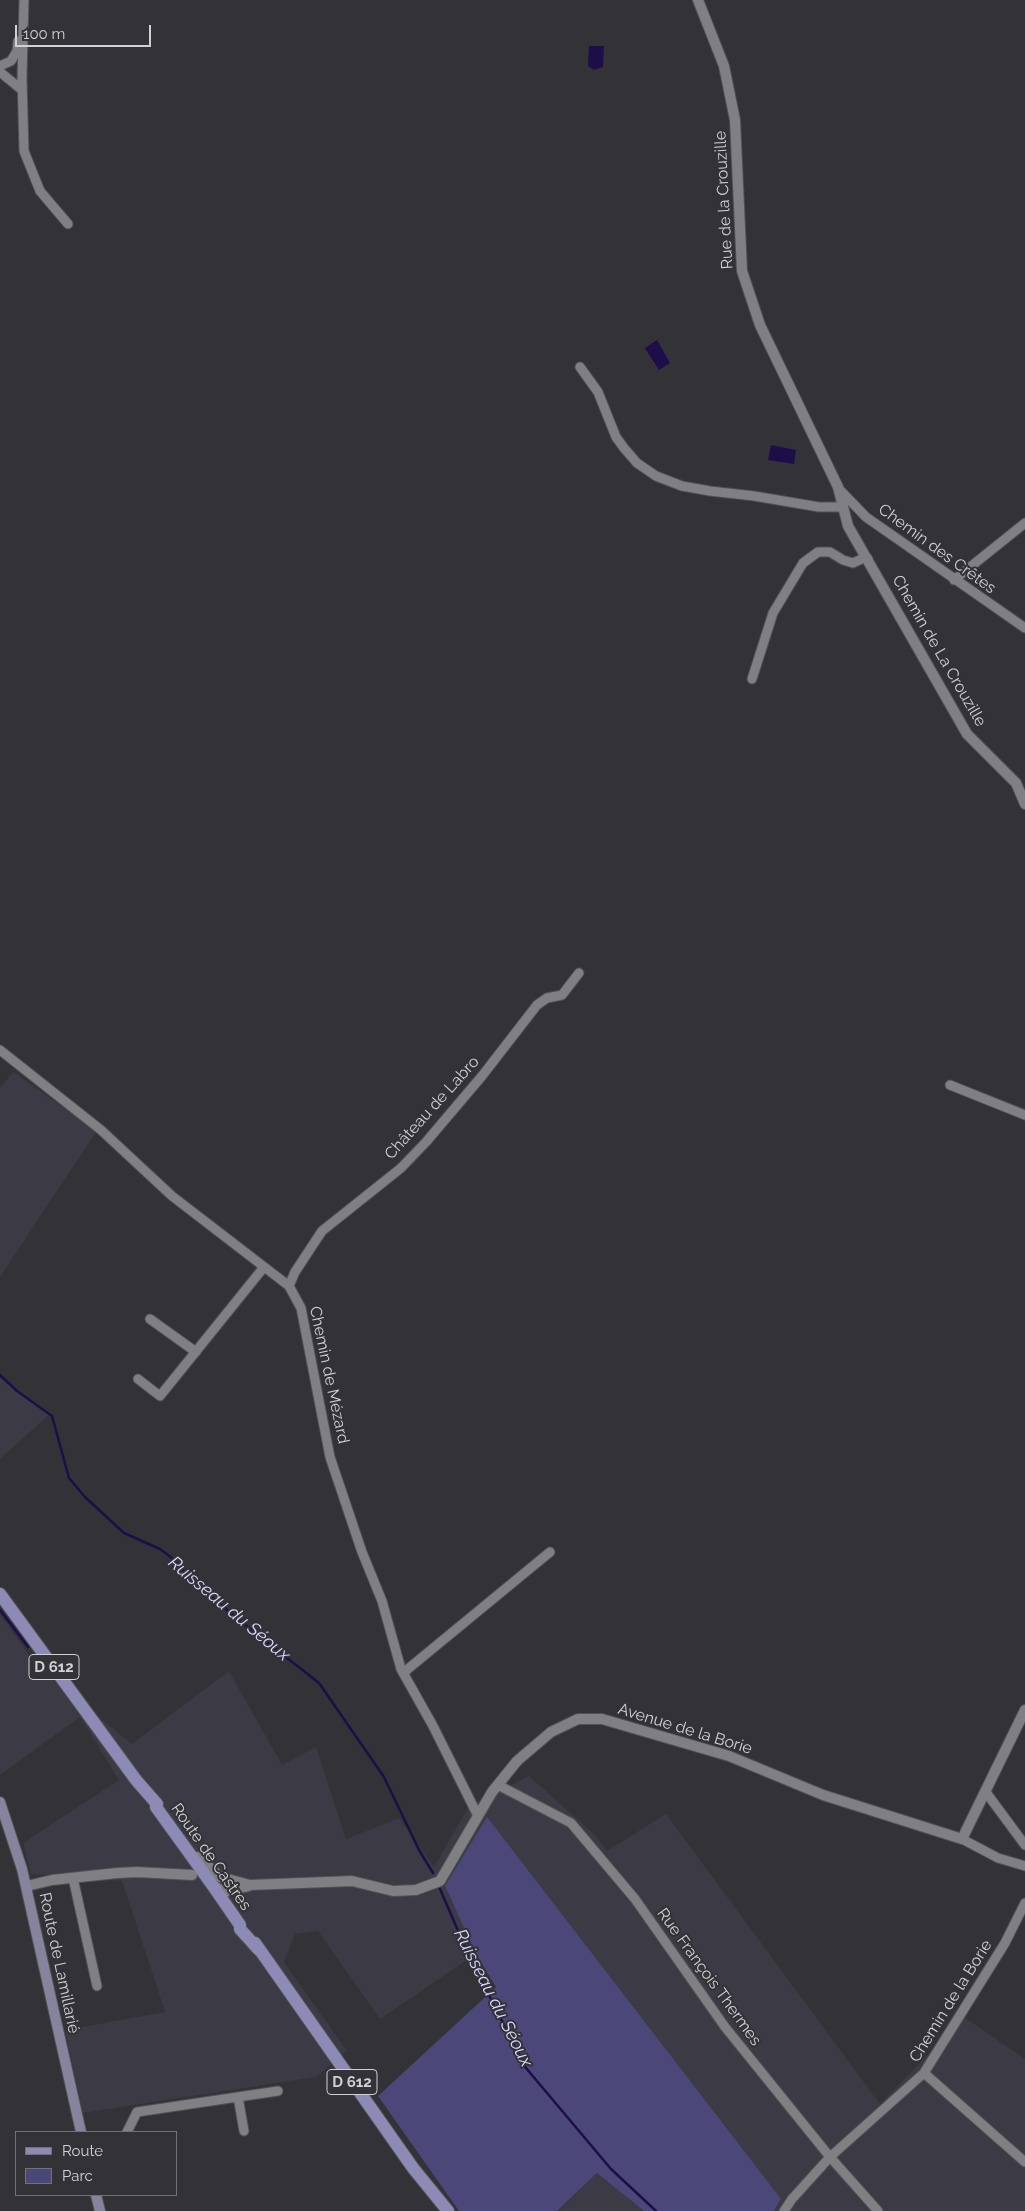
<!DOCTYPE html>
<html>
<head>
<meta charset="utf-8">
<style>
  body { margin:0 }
  #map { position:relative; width:1025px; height:2211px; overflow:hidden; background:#323237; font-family:Raleway,sans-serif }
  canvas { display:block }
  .legend { position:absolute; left:15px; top:2131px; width:162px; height:65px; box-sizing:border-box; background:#323237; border:1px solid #727276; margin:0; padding:6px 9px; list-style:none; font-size:15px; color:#d1d1d4 }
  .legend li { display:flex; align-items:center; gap:10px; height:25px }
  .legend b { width:25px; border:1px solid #727276 }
  .scale { position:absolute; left:15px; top:25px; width:136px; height:22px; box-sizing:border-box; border:2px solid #d1d1d4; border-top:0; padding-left:6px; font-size:15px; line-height:18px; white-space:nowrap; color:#d1d1d4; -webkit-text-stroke:4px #323237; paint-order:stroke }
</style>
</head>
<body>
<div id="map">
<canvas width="1025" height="2211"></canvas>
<ul class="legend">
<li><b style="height:6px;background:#8d8ab6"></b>Route</li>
<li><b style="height:14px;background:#4c4779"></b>Parc</li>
</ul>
<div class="scale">100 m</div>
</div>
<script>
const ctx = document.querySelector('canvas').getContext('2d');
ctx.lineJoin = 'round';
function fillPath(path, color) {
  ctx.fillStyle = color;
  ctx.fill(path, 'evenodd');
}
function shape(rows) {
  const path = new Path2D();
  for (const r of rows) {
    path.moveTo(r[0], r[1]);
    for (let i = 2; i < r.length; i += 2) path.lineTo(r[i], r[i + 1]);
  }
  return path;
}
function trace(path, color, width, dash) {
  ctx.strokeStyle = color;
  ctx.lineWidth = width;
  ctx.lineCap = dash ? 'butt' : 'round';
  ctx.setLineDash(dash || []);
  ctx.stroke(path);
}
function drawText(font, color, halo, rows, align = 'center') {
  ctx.font = font + ' Raleway,sans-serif';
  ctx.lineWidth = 4;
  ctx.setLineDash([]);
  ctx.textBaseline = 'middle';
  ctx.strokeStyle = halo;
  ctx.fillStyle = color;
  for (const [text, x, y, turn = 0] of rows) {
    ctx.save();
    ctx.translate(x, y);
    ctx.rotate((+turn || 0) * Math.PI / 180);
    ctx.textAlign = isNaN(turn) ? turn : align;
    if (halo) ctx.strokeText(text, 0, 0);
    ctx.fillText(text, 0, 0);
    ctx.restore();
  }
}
fillPath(shape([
  [13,1072,97,1131,0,1277,0,1088],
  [0,1378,51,1413,0,1459],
  [0,1614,39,1669,132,1744,229,1671,282,1765,316,1747,346,1839,399,1818,434,1867,469,1806,529,1776,595,1835,607,1851,666,1814,880,2104,964,2017,1025,2059,1025,2211,774,2211,781,2199,445,1886,476,1954,380,2019,318,1931,295,1934,284,1962,347,2051,316,2077,83,2113,65,2030,165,2012,122,1881,31,1874,23,1843,119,1780,80,1717,0,1775],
  [597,2173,644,2211,558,2211]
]), '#3b3a45');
fillPath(shape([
  [487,1817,781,2199,774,2211,644,2211,597,2173,557,2211,459,2211,378,2096,496,1987,476,1954,445,1886]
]), '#4c4779');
fillPath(shape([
  [589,46,604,46,603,67,594,70,588,66],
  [657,340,670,363,659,370,645,348],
  [771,445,796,450,794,464,768,460]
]), '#1d0e49');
trace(shape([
  [0,1375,17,1391,52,1416,69,1478,85,1497,124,1533,160,1549,172,1558,190,1578,235,1617,319,1683,384,1777,419,1850,433,1873],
  [0,1610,28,1647],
  [440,1889,469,1956,526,2068,611,2169,656,2211]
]), '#1d0e49', 2.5);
const minor = shape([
  [24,0,22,78,24,151,40,191,68,224],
  [0,66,11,61,17,51,18,41],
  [0,72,22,90],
  [580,367,598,392,616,437,624,448,637,463,656,476,682,486,710,491,754,496,819,507,843,507],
  [838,488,866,517,1025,628],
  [954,580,1025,523],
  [752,679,773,613,803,563,818,552,830,552,843,560,853,563,866,557,868,559],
  [0,1050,101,1130,172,1196,289,1286,301,1308,330,1457,362,1552,382,1601,401,1669,433,1726,478,1816],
  [950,1085,1025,1115],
  [289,1286,295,1272,322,1231,401,1168,426,1142,482,1076,537,1005,547,998,562,995,579,973],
  [150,1319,196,1352],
  [138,1379,160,1396,264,1267],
  [403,1673,550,1552],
  [498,1785,571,1823,635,1899,725,2027,830,2157,878,2211],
  [985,1791,1025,1845],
  [962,1839,998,1858,1025,1866],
  [73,1878,97,1986],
  [924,2073,1025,2162],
  [238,2097,244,2131],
  [127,2132,137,2112,278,2091],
  [784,2211,792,2199,830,2157,924,2073,1005,1943,1025,1903]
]);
const tertiary = shape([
  [698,0,724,66,735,120,742,271,760,325,838,487,848,526,967,734,1016,783,1025,804],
  [198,1857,220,1877,250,1885,352,1881,393,1891,416,1890,440,1881,492,1792,517,1761,551,1732,578,1719,602,1719,729,1756,823,1795,962,1839,1025,1710],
  [27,1886,52,1880,117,1873,137,1872,192,1875],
  [214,1886,224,1892,249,1886]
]);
const secondary = shape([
  [0,1802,22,1869,81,2132],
  [96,2195,100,2211]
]);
const primary = shape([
  [0,1594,136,1780,157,1804,156,1807,213,1886,240,1925,240,1929,259,1950],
  [255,1943,413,2168,448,2211]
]);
trace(minor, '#515155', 11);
trace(tertiary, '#515155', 12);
trace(secondary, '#515155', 12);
trace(primary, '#515155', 14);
trace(minor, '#7f7f84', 9);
trace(tertiary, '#7f7f84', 10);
trace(secondary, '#86849d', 10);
trace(primary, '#8d8ab6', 12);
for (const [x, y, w] of [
  [54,1667,50],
  [352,2082,50]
]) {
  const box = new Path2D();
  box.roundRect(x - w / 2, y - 12.5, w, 25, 4);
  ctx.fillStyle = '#323237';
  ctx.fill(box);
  trace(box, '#d1d1d4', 1);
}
drawText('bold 15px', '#d1d1d4', null, [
  ["D 612",54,1667],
  ["D 612",352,2082]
]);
drawText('16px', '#d1d1d4', '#323237', [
  ["Rue de la Crouzille",724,200,-93],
  ["Chemin des Crêtes",937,549,36],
  ["Chemin de La Crouzille",939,651,60],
  ["Château de Labro",432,1108,-48],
  ["Chemin de Mézard",329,1375,78],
  ["Avenue de la Borie",685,1729,17],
  ["Route de Castres",211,1857,55],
  ["Route de Lamillarié",59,1963,78],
  ["Rue François Thermes",709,1977,54],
  ["Chemin de la Borie",951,2001,-58]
]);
drawText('italic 18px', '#dad8ff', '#323237', [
  ["Ruisseau du Séoux",229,1609,40],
  ["Ruisseau du Séoux",493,1998,63]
]);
</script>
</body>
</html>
